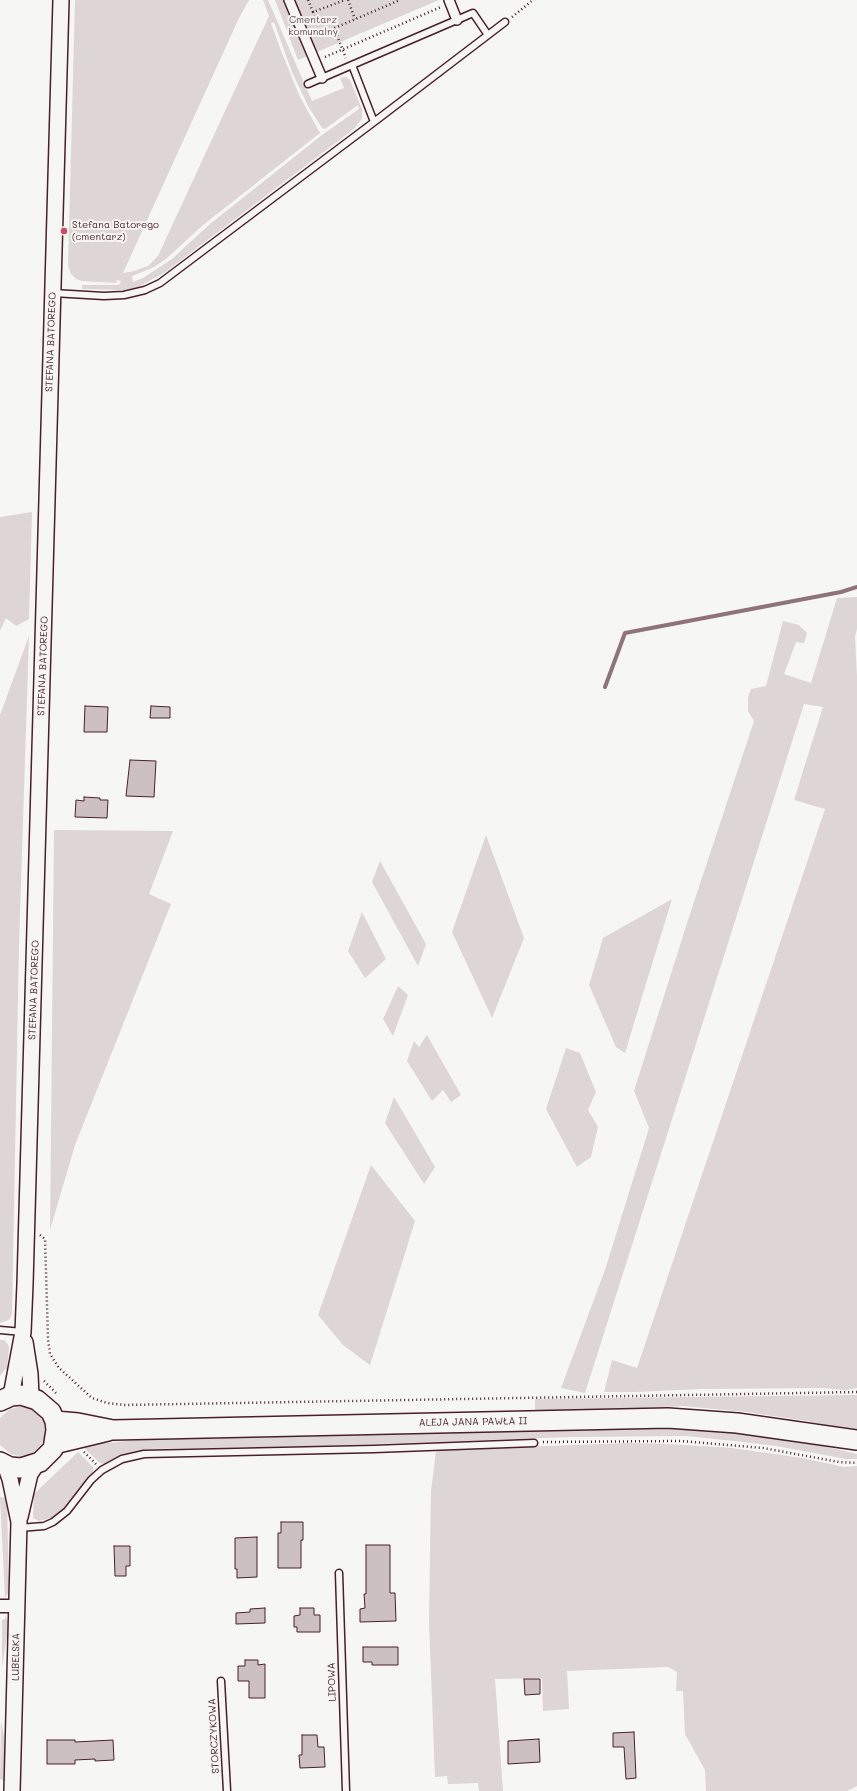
<!DOCTYPE html>
<html>
<head>
<meta charset="utf-8">
<style>
  body { margin:0 }
  canvas { display:block; background:#f6f6f2 }
</style>
</head>
<body>
<canvas width="857" height="1791"></canvas>
<script>
const ctx = document.querySelector('canvas').getContext('2d');
ctx.lineJoin = 'round';
function fillPath(path, color) {
  ctx.fillStyle = color;
  ctx.fill(path, 'evenodd');
}
function shape(rows) {
  const path = new Path2D();
  for (const r of rows) {
    path.moveTo(r[0], r[1]);
    for (let i = 2; i < r.length; i += 2) path.lineTo(r[i], r[i + 1]);
  }
  return path;
}
function trace(path, color, width, dash) {
  ctx.strokeStyle = color;
  ctx.lineWidth = width;
  ctx.lineCap = dash ? 'butt' : 'round';
  ctx.setLineDash(dash || []);
  ctx.stroke(path);
}
function drawText(font, color, halo, rows, align = 'center') {
  ctx.font = font + ' Mali,sans-serif';
  ctx.lineWidth = 4;
  ctx.setLineDash([]);
  ctx.textBaseline = 'middle';
  ctx.strokeStyle = halo;
  ctx.fillStyle = color;
  for (const [text, x, y, turn = 0] of rows) {
    ctx.save();
    ctx.translate(x, y);
    ctx.rotate((+turn || 0) * Math.PI / 180);
    ctx.textAlign = isNaN(turn) ? turn : align;
    if (halo) ctx.strokeText(text, 0, 0);
    ctx.fillText(text, 0, 0);
    ctx.restore();
  }
}
fillPath(shape([
  [75,0,249,0,239,18,123,273,134,271,148,266,158,256,269,16,263,0,268,0,312,101,344,88,340,78,346,77,350,80,362,109,362,119,354,129,164,273,138,287,124,290,82,289,82,285,119,285,121,281,117,280,116,283,82,281,76,279,71,274,68,266],
  [274,22,292,72,308,106,322,128,325,129,358,105,359,109,322,135,210,224,172,259,143,278,133,282,132,276,152,268,166,259,203,225,320,133,300,97,281,51,271,23],
  [275,0,439,0,298,60],
  [32,512,29,619,16,626,6,618,0,631,0,517],
  [857,597,857,629,855,636,857,677,857,1388,846,1390,821,1388,701,1389,636,1392,604,1392,612,1360,637,1368,825,809,794,800,823,707,804,704,585,1393,561,1388,605,1270,649,1128,634,1091,688,920,754,721,748,711,748,698,751,689,766,686,783,621,799,625,807,633,804,643,796,642,784,674,811,683,837,598],
  [29,636,19,945,12,1314,9,1320,0,1323,0,715],
  [54,830,173,831,149,894,171,904,75,1145,50,1230],
  [486,835,524,938,492,1018,452,932],
  [380,861,426,944,418,966,372,882],
  [672,899,645,987,625,1053,616,1047,589,985,603,938],
  [362,912,386,959,365,978,348,951],
  [398,986,408,995,393,1036,383,1019],
  [427,1035,461,1095,451,1102,443,1090,432,1101,407,1061,414,1041,419,1047],
  [566,1048,580,1053,596,1092,588,1110,598,1127,591,1157,577,1167,546,1109],
  [394,1097,435,1167,424,1184,385,1123],
  [371,1165,415,1221,370,1365,343,1345,318,1315],
  [0,1340,4,1340,7,1343,9,1347,7,1370,5,1369,0,1376],
  [857,1395,857,1431,807,1421,746,1412,683,1406,535,1413,535,1399],
  [18,1407,26,1407,34,1410,40,1416,44,1423,45,1431,44,1439,40,1446,34,1452,27,1455,19,1456,11,1454,0,1445,0,1418,10,1409],
  [679,1427,727,1430,806,1442,857,1454,857,1459,846,1459,776,1446,734,1441,686,1436,572,1437,321,1446,149,1449,122,1454,104,1464,100,1463,85,1449,86,1445,148,1439],
  [629,1443,669,1444,732,1448,802,1458,844,1467,857,1466,857,1786,847,1791,706,1791,705,1770,685,1734,683,1691,676,1691,677,1672,668,1667,567,1671,569,1709,543,1711,542,1678,495,1679,503,1791,479,1791,478,1783,448,1784,447,1776,435,1777,429,1621,431,1492,436,1450],
  [78,1452,93,1467,93,1473,62,1511,55,1517,39,1521,33,1518,34,1494],
  [0,1497,7,1498,9,1591,5,1598],
  [5,1615,9,1623,2,1668,2,1620,5,1619],
  [1,1721,6,1747,5,1781,0,1779]
]), '#ddd6d5');
trace(shape([
  [605,687,625,633,841,592,857,587]
]), '#8e747a', 4);
const building = shape([
  [85,706,108,707,107,732,84,732,85,706],
  [151,706,170,707,170,718,150,718,151,706],
  [130,760,156,761,154,797,126,796,130,760],
  [84,797,100,798,100,800,108,800,107,818,75,817,76,800,84,801,84,797],
  [281,1522,303,1522,303,1540,301,1540,301,1568,278,1568,278,1533,281,1533,281,1522],
  [257,1537,257,1577,237,1578,237,1569,235,1569,235,1538,257,1537],
  [366,1545,390,1545,390,1593,395,1593,396,1621,360,1622,360,1609,365,1608,364,1594,366,1594,366,1545],
  [114,1546,130,1546,130,1566,126,1566,126,1576,115,1576,114,1546],
  [265,1608,265,1623,236,1624,236,1613,250,1612,250,1609,265,1608],
  [300,1608,314,1608,314,1615,320,1615,320,1632,297,1632,297,1627,294,1627,294,1616,300,1615,300,1608],
  [363,1647,398,1647,398,1665,372,1665,372,1662,363,1662,363,1647],
  [245,1660,258,1660,258,1665,265,1664,265,1698,249,1698,249,1681,238,1681,238,1666,245,1666,245,1660],
  [524,1679,540,1679,540,1694,525,1695,524,1679],
  [634,1732,636,1778,626,1779,624,1747,613,1747,613,1733,634,1732],
  [302,1735,317,1735,318,1747,324,1747,325,1767,300,1768,299,1755,302,1755,302,1735],
  [539,1739,540,1762,508,1764,508,1741,539,1739],
  [47,1740,75,1740,75,1742,113,1740,114,1760,95,1761,95,1759,75,1760,75,1764,47,1764,47,1740]
]);
fillPath(building, '#ccc1c0');
trace(building, '#4a1f2b', 1);
const service = shape([
  [352,65,473,13,488,35],
  [374,122,505,22],
  [53,293,104,296,124,295,145,290,160,283,374,122,352,65,308,84],
  [0,1330,23,1332],
  [19,1528,44,1526,53,1522,67,1511,91,1480,102,1470,122,1459,144,1454,374,1449,534,1443],
  [339,1573,346,1791],
  [221,1681,227,1791]
]);
const pedestrian = shape([
  [289,0,322,78],
  [449,0,457,20]
]);
const minor = shape([
  [0,1606,17,1606]
]);
const tertiary = shape([
  [25,1342,30,1374,31,1397],
  [11,1396,23,1332,25,1284,61,0],
  [5,1465,10,1479,19,1522,12,1791],
  [20,1517,30,1474,36,1465]
]);
const primary = shape([
  [0,1401,11,1396,21,1395,37,1400,51,1412,55,1421,56,1430,53,1449,40,1462,21,1468,10,1467,0,1462],
  [55,1421,78,1423,113,1430,668,1418,737,1423,857,1440],
  [54,1444,108,1431]
]);
trace(service, '#4a1f2b', 9);
trace(pedestrian, '#4a1f2b', 12);
trace(minor, '#4a1f2b', 15);
trace(tertiary, '#4a1f2b', 18);
trace(primary, '#4a1f2b', 22);
trace(shape([
  [308,0,313,12,345,0],
  [348,0,355,19],
  [313,12,315,19],
  [512,17,533,0],
  [334,28,346,58],
  [316,36,400,0],
  [325,57,441,7],
  [40,1235,45,1239,48,1339,50,1354,59,1368,92,1398,107,1403,125,1405,857,1392],
  [44,1381,56,1393],
  [543,1442,681,1441,763,1448,839,1462,857,1463],
  [84,1452,96,1464]
]), '#4a1f2b', 2.5, [1, 3]);
trace(service, '#f6f6f2', 6);
trace(pedestrian, '#f6f6f2', 9);
trace(minor, '#f6f6f2', 12);
trace(tertiary, '#f6f6f2', 15);
trace(primary, '#f6f6f2', 19);
for (const [x, y, r, color] of [
  [64,231,4,"#d1495b"]
]) {
  const dot = new Path2D();
  dot.arc(x, y, r, 0, 2 * Math.PI);
  ctx.fillStyle = color;
  ctx.fill(dot);
  trace(dot, '#f6f6f2', 1.5);
}
drawText('10px', '#6f4d56', '#f6f6f2', [
  ["Cmentarz",313,20],
  ["komunalny",313,32]
]);
drawText('10px', '#4a1f2b', '#f6f6f2', [
  ["Stefana Batorego",72,225],
  ["(cmentarz)",72,237]
], 'left');
drawText('10px', '#4a1f2b', '#f6f6f2', [
  ["STEFANA BATOREGO",51,342,-88],
  ["STEFANA BATOREGO",43,666,-88],
  ["STEFANA BATOREGO",34,990,-88],
  ["ALEJA JANA PAWŁA II",473,1422,-1],
  ["LUBELSKA",16,1657,-89],
  ["LIPOWA",332,1682,-92],
  ["STORCZYKOWA",214,1736,-93]
]);
</script>
</body>
</html>
